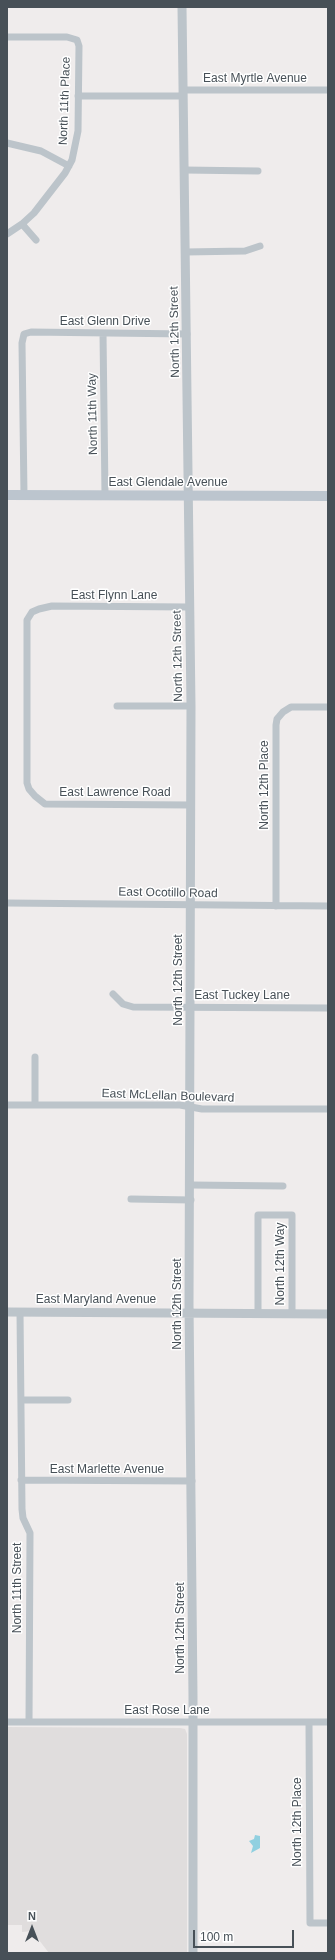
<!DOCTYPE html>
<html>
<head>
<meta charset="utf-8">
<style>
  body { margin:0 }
  #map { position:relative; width:335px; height:1960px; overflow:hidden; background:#efecec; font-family:Helvetica,sans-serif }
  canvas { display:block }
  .frame { position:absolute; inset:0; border:8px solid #475057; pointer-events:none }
  .north { position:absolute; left:12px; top:1908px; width:40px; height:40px; -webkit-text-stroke:3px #fff; paint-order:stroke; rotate:0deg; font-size:11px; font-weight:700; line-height:16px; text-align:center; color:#475057 }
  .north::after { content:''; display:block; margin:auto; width:14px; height:18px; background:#475057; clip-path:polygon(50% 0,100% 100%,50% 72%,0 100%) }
  .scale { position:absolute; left:193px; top:1930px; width:101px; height:18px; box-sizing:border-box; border:2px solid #475057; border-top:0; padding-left:5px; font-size:12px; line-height:14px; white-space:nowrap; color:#475057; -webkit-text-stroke:3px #fff; paint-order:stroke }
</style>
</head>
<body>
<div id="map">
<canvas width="335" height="1960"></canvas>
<div class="frame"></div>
<div class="north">N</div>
<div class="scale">100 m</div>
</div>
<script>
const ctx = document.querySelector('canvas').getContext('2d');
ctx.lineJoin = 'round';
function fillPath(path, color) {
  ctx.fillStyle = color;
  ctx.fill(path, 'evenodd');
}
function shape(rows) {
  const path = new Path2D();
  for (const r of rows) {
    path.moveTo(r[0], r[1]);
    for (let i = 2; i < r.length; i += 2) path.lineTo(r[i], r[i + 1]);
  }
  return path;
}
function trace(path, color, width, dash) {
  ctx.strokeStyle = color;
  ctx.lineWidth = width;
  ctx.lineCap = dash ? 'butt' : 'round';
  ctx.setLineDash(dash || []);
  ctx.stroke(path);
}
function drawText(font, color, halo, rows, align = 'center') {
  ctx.font = font + ' Helvetica,sans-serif';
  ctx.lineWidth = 3;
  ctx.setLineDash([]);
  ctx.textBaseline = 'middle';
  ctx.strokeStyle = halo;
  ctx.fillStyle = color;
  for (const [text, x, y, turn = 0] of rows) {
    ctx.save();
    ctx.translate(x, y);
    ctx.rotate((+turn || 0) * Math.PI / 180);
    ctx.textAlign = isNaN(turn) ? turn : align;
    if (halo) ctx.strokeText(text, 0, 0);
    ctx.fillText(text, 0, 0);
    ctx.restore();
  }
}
fillPath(shape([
  [7,1727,180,1728,185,1729,187,1734,187,1953,49,1953,32,1931,22,1932,22,1925,7,1925]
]), '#e0dddd');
fillPath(shape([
  [255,1835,260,1836,260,1848,251,1853,253,1846,249,1841,254,1839]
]), '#91d0e0');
trace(shape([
  [7,37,67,37,77,40,79,46,78,131,72,160,65,173,34,213,22,224,7,234],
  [183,90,328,90],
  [78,96,183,96],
  [7,143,41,151,69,166],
  [184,170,258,171],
  [22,224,36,240],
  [186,252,245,251,260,246],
  [103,333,105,495],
  [24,495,22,343,24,334,31,332,187,334],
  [189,607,52,606,39,609,32,612,27,620,27,783,29,789,35,796,45,804,191,805],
  [117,706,191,706],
  [7,903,328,906],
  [276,906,276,725,277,719,283,712,291,707,328,707],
  [113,994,123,1004,133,1007,328,1008],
  [35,1057,35,1105],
  [7,1105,180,1105,202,1109,328,1109],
  [191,1185,283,1186],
  [131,1199,191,1200],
  [20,1312,22,1509,23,1518,30,1533,29,1722],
  [258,1314,258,1215,292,1215,292,1314],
  [22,1400,68,1400],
  [21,1480,192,1481],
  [7,1722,328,1722],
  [309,1722,310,1923,328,1923]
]), '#bcc4ca', 7);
trace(shape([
  [182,7,191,706,189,1304,193,1697,193,1953],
  [7,1312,328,1314]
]), '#bcc4ca', 9);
trace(shape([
  [7,495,328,496]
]), '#bcc5ce', 10);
drawText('12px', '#475057', '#fff', [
  ["East Myrtle Avenue",255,79],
  ["North 11th Place",65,101,-88],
  ["East Glenn Drive",105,322],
  ["North 12th Street",175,332,-91],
  ["North 11th Way",93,414,-91],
  ["East Glendale Avenue",168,483],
  ["East Flynn Lane",114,596],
  ["North 12th Street",178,656,-91],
  ["North 12th Place",265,785,-90],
  ["East Lawrence Road",115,793],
  ["East Ocotillo Road",168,893,1],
  ["North 12th Street",179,980,-90],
  ["East Tuckey Lane",242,996],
  ["East McLellan Boulevard",168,1096,2],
  ["North 12th Way",281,1264,-90],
  ["East Maryland Avenue",96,1300],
  ["North 12th Street",178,1304,-90],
  ["East Marlette Avenue",107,1470],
  ["North 11th Street",18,1588,-90],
  ["North 12th Street",181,1628,-90],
  ["East Rose Lane",167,1711],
  ["North 12th Place",298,1822,-90]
]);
</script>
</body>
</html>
